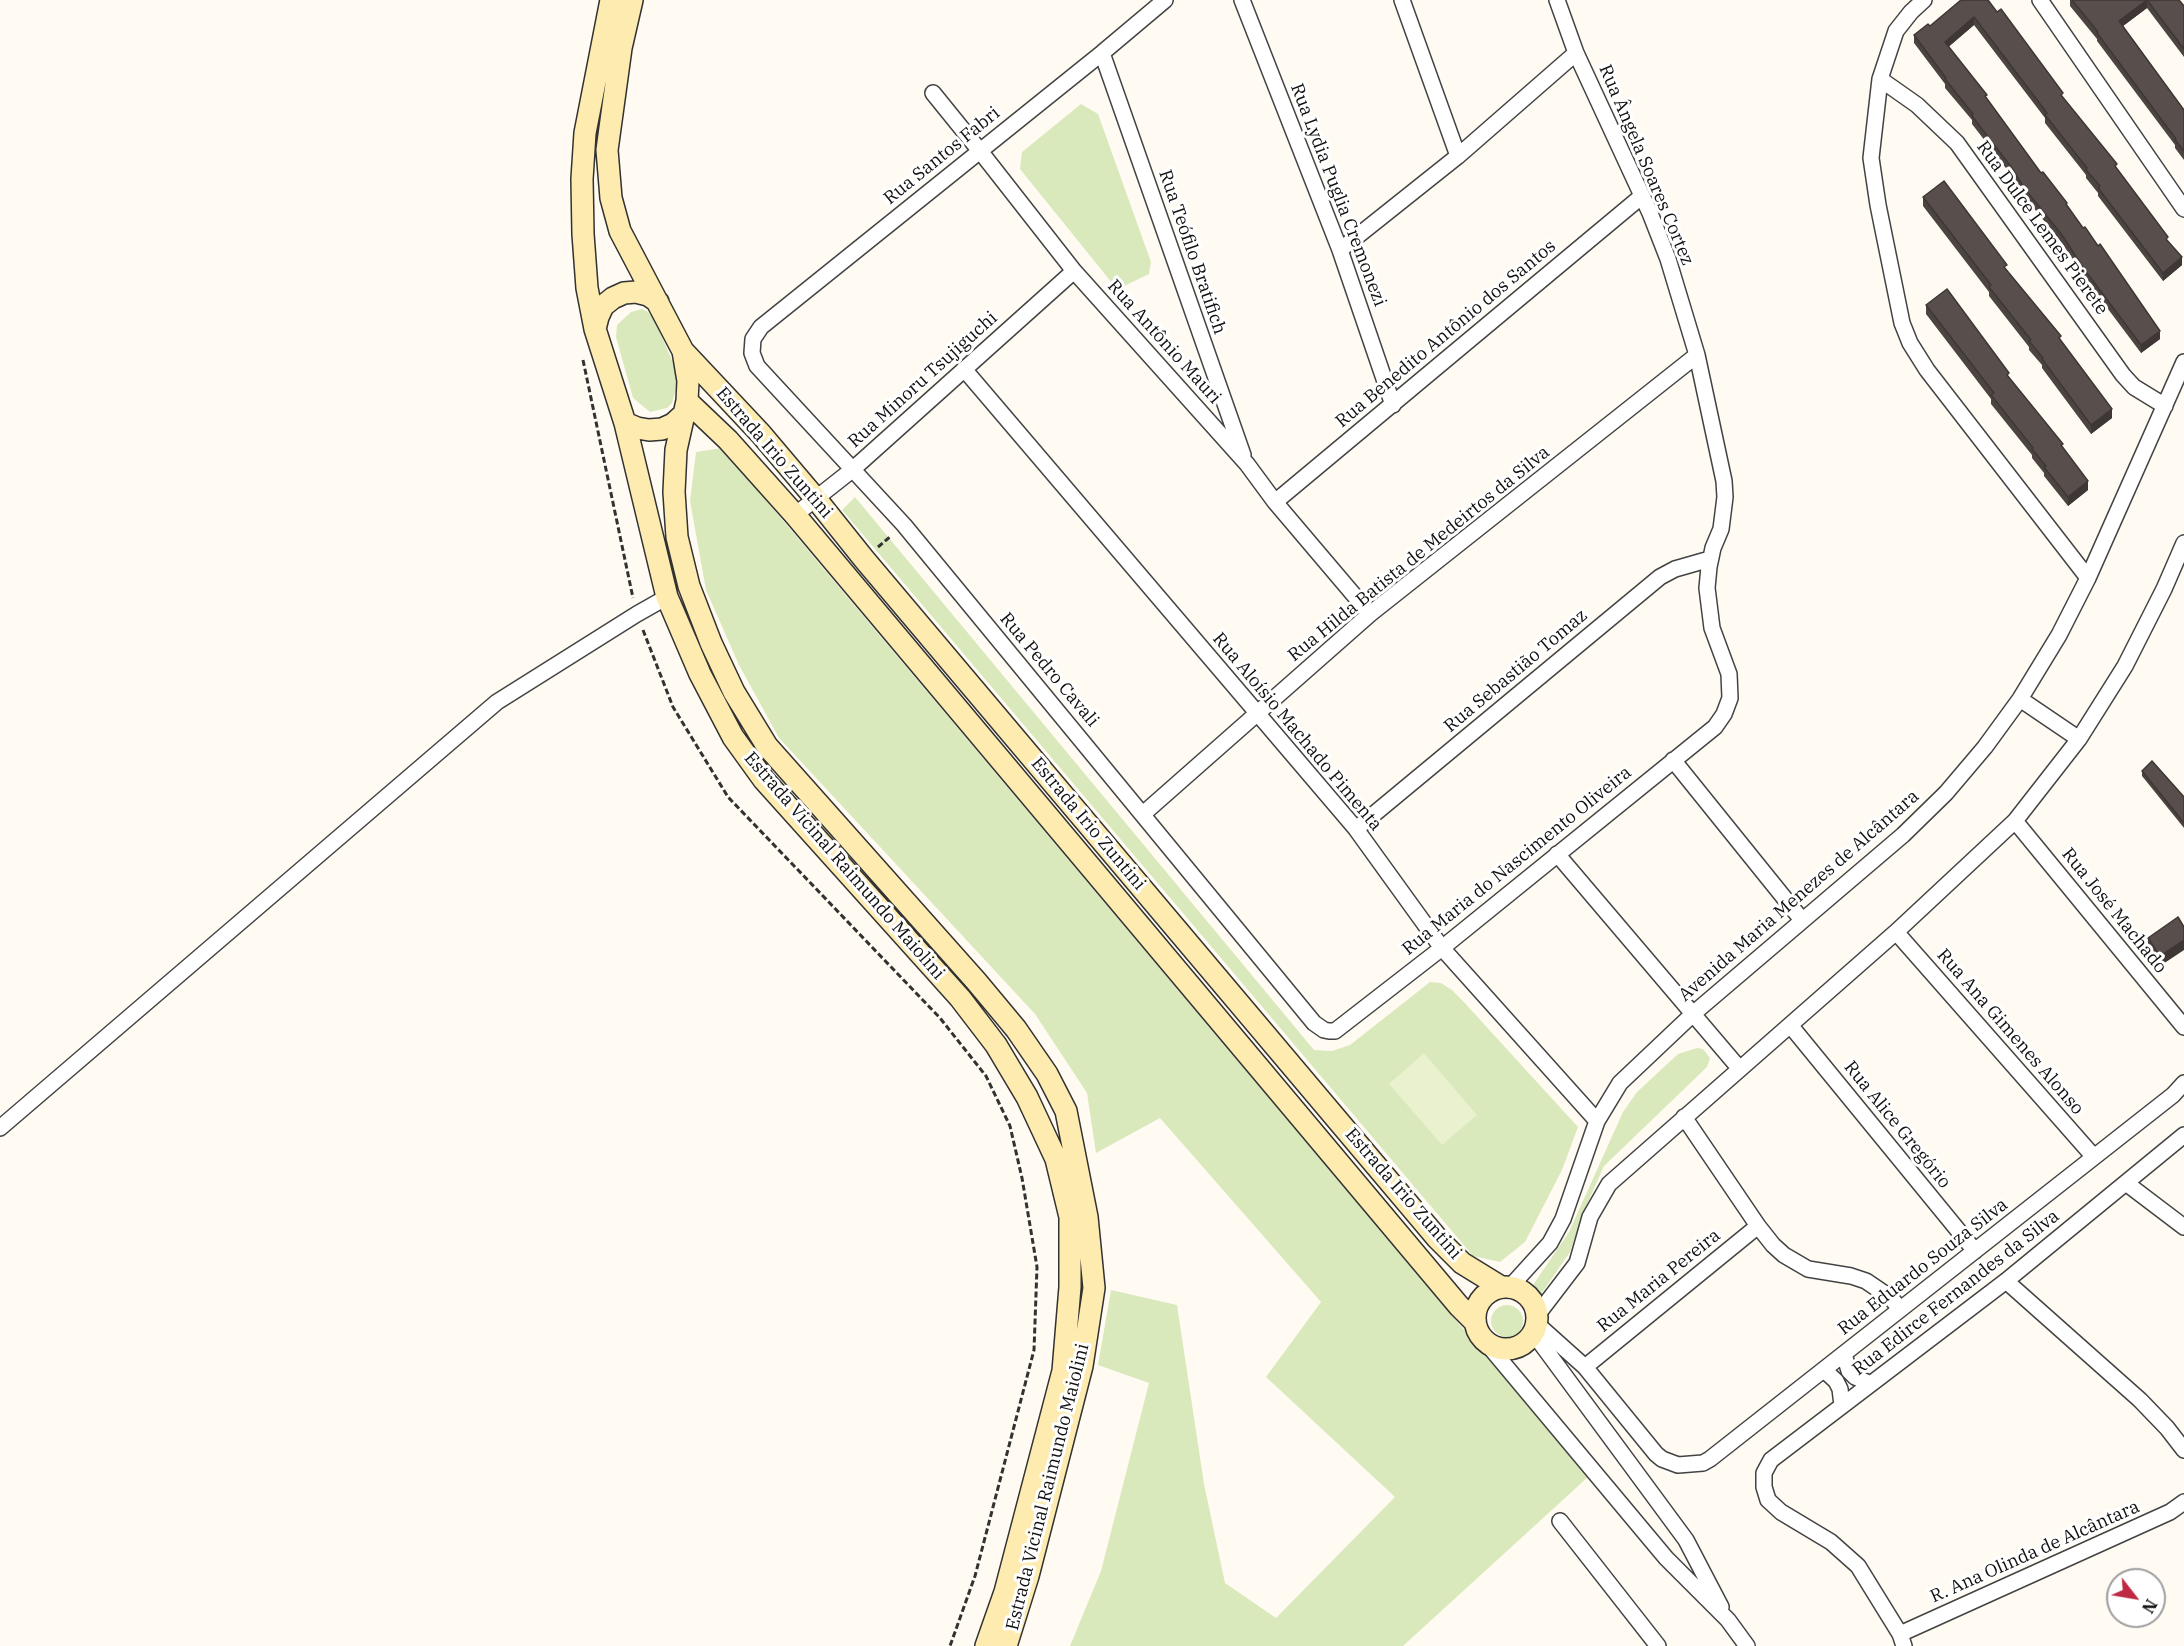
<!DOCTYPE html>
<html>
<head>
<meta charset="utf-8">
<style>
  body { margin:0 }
  #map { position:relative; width:2184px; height:1646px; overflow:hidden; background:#fffbf3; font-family:"IBM Plex Serif",serif }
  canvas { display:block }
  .north { position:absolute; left:2106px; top:1568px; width:60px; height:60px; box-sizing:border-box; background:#fff; border:2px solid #9f9f9f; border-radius:50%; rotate:121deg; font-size:16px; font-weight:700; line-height:24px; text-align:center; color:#101010 }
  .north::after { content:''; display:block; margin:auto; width:21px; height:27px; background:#be2943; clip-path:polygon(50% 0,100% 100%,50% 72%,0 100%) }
</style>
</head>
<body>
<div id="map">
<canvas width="2184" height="1646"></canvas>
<div class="north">N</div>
</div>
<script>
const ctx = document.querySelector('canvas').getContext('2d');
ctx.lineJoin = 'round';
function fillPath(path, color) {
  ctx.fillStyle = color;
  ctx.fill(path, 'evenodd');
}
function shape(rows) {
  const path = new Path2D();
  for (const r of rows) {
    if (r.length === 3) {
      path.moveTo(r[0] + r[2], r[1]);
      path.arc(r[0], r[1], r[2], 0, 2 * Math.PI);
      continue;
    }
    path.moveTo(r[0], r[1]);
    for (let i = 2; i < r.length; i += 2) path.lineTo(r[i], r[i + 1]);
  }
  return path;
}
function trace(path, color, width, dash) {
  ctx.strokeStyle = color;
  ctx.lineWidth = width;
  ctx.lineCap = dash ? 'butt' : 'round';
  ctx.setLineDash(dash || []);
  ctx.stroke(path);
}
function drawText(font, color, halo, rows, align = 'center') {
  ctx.font = font + ' "IBM Plex Serif",serif';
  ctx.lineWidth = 6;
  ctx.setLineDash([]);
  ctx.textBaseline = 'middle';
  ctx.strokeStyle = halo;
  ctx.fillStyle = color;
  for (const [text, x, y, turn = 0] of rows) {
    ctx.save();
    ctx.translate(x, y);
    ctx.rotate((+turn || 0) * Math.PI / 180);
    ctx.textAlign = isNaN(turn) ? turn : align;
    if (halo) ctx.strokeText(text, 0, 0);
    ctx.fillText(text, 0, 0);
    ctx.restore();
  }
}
fillPath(shape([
  [1081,104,1098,114,1151,262,1149,274,1120,288,1112,283,1020,169,1022,152],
  [642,309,648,312,654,319,674,365,678,381,672,403,667,408,650,412,633,398,616,337,617,325,631,312],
  [722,448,1588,1477,1403,1646,1070,1646,1101,1571,1149,1383,1098,1365,1111,1290,1177,1305,1204,1484,1225,1583,1276,1618,1395,1497,1266,1377,1321,1302,1160,1118,1096,1153,1087,1093,1035,1014,779,738,739,665,706,590,690,501,696,452],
  [855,497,1314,1050,1332,1051,1350,1045,1430,982,1441,983,1452,990,1462,1000,1578,1127,1562,1170,1525,1242,1500,1262,1473,1256,842,510],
  [1697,1048,1703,1049,1710,1058,1707,1067,1604,1166,1584,1211,1570,1252,1539,1297,1531,1288,1569,1232,1623,1112,1637,1092,1678,1054],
  [1507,1321,16]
]), '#d9e9bc');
fillPath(shape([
  [1424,1053,1477,1115,1442,1145,1389,1084]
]), '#e9f1ce');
const street = shape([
  [1165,0,1102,53,761,327,753,339,752,353,757,366,904,525,1314,1023,1324,1030,1329,1031,1335,1031,1442,948,1715,727,1724,714,1730,698,1729,674,1712,628,1707,588,1709,567,1713,548,1721,529,1725,497,1724,481,1697,355,1668,259,1650,213,1576,53,1557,0],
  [1242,0,1340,250,1393,405],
  [1402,0,1458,156],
  [1924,0,1911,12,1896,31,1880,79,1871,158,1878,205,1902,323,1910,343,1927,370,2088,578],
  [2040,0,2184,209],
  [1102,53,1243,455],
  [1880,79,1917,105,1957,143,2123,375,2134,387,2165,406],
  [933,93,980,151,1074,271,1247,464,1275,502,1370,614],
  [1340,250,1458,156,1576,53],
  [964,369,1356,829,1442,948,1597,1121],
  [1275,502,1642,196],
  [795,515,852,470,1074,271],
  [2020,699,2079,739],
  [1673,760,1802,920],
  [1143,814,1370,614,1697,355],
  [2015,821,2184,1027],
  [1356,829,1660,577,1675,569,1710,559],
  [1557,854,1739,1068],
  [1896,932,2094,1157],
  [1790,1025,1975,1251],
  [1684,1117,1758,1226,1773,1245,1784,1255,1808,1269,1851,1276,1866,1281,1891,1298,1900,1309],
  [0,1128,497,702,637,614,667,597],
  [2126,1183,2184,1227],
  [2006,1281,2140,1400,2167,1428,2184,1450],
  [1510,1287,1550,1243,1563,1219,1597,1121,1620,1083,1694,1013,1903,835,1946,793,1985,747,2020,699,2059,635,2088,578,2184,362],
  [1538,1314,1577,1263,1590,1217,1609,1184,1896,932,2015,821,2079,739,2125,666,2164,589,2184,543],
  [1537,1324,1585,1367,1656,1454,1662,1459,1678,1465,1703,1463,1710,1459,2173,1095,2184,1083],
  [1534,1334,1686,1540,1721,1607],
  [1488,1345,1666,1558,1728,1620,1747,1646],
  [1844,1354,1849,1371,1855,1377,1871,1384],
  [1585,1367,1758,1226],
  [1824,1370,1836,1381,1840,1389,1842,1405],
  [1560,1521,1658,1646],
  [1900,1634,2170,1512,2184,1502],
  [1904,1646,1900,1634,1858,1566,1831,1542,1781,1512,1768,1500,1764,1487,1764,1473,1771,1460,2006,1281,2184,1135]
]);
const secondary = shape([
  [611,0,585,133,582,179,583,234,587,288,595,329,625,423,667,597,700,674,733,737,764,780,960,998,996,1045,1027,1097,1056,1159,1070,1217,1070,1287,1063,1371,1005,1592,986,1646],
  [632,0,621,48,607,150,611,198,620,231,683,351,688,381,687,401,676,450,674,492,677,537,689,586,711,643,734,692,767,746,976,981,1016,1029,1047,1074,1066,1111,1087,1217,1094,1288,1082,1366,1028,1576,1006,1646],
  [595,329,598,317,603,306,613,298,624,293,636,292,648,295,658,302],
  [683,351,761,434,816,499,864,559,1437,1238,1462,1263,1501,1287],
  [687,401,728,440,795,515,1459,1306,1475,1322],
  [625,423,637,428,649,430,662,429,673,424,683,415],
  [1506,1318,31]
]);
trace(street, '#434343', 18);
trace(secondary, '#323232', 24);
trace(shape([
  [583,360,633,598],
  [878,547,891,536],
  [643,630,673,707,728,797,940,1018,986,1076,1010,1126,1022,1178,1037,1267,1034,1350,975,1576,950,1646]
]), '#323232', 3, [6, 3]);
trace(street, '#fff', 15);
trace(secondary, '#fdebb0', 21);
fillPath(shape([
  [1961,0,2063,98,2117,169,2168,241,2182,265,2163,281,2098,196,2098,193,2086,178,2086,175,2045,123,2045,118,1974,25,1948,47,2041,173,2067,207,2160,339,2141,353,2084,277,2062,243,2024,196,2012,176,1972,124,1972,120,1945,88,1945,84,1914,43,1914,35,1930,26],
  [2070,0,2179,0,2184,6,2184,57,2147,8,2123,26,2184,110,2184,160,2175,148,2175,145,2097,41,2097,39,2070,6],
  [1923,197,2007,270,2112,418,2091,434,2042,368,2042,365,2029,350,2029,347,1989,296,1989,292,1923,206],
  [1926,305,2009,378,2063,448,2088,490,2068,506,2044,476,2044,473,2032,458,2032,455,1991,404,1991,399,1926,314],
  [2142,771,2184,797,2184,828,2142,776],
  [2184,927,2160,966,2148,947,2148,938]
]), '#4c4441');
fillPath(shape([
  [2147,0,2147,8,2119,29,2119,21],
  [1974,17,1974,25,1945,50,1945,42],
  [2182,257,2182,265,2163,281,2163,273],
  [2160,331,2160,339,2141,353,2141,345],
  [2112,409,2112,418,2091,434,2091,425],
  [2088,481,2088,490,2068,506,2068,497],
  [2184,940,2184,950,2160,966,2160,956]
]), '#3e3735');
const building = shape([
  [1961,0,1988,0,1997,12,2001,9,2063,93,2061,95,2117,164,2115,166,2168,237,2166,239,2182,257,2163,273,2098,188,2100,186,2086,170,2087,168,2045,115,2047,113,1974,17,1945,42,1987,95,1985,96,2041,173,2043,172,2067,203,2066,204,2083,228,2085,227,2098,246,2100,244,2160,331,2141,345,2084,269,2062,235,2024,188,2012,168,1972,116,1973,114,1945,79,1946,78,1914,35,1928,24,1930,26,1961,0],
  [2072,0,2179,0,2184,6,2184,49,2147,0,2119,21,2184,110,2184,151,2175,140,2176,139,2097,33,2098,32,2072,0],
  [1944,181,2007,265,2004,267,2061,336,2059,338,2112,409,2091,425,2042,359,2043,358,2029,341,2031,340,1989,287,1991,285,1923,197,1944,181],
  [1947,289,2009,373,2007,375,2063,444,2061,445,2088,481,2068,497,2044,467,2046,466,2032,449,2033,448,1991,395,1994,393,1926,305,1947,289],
  [2152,761,2184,797,2184,823,2142,771,2152,761],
  [2178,917,2184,927,2184,940,2160,956,2148,938,2178,917]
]);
fillPath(building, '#584f4c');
trace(building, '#3e3735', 1.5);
drawText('18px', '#101010', '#fff', [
  ["Rua Santos Fabri",942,156,-39],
  ["Rua Ângela Soares Cortez",1646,165,67],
  ["Rua Lydia Puglia Cremonezi",1338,195,69],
  ["Rua Dulce Lemes Pierete",2042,228,54],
  ["Rua Teófilo Bratifich",1192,252,71],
  ["Rua Benedito Antônio dos Santos",1446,334,-40],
  ["Rua Antônio Mauri",1164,342,48],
  ["Rua Minoru Tsujiguchi",923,380,-42],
  ["Estrada Irio Zuntini",774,453,49],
  ["Rua Hilda Batista de Medeirtos da Silva",1419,554,-39],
  ["Rua Pedro Cavali",1049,670,50],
  ["Rua Sebastião Tomaz",1516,671,-40],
  ["Rua Aloísio Machado Pimenta",1297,732,50],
  ["Estrada Irio Zuntini",1088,824,50],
  ["Rua Maria do Nascimento Oliveira",1517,861,-39],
  ["Estrada Vicinal Raimundo Maiolini",844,866,49],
  ["Avenida Maria Menezes de Alcântara",1799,896,-41],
  ["Rua José Machado",2114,911,51],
  ["Rua Ana Gimenes Alonso",2010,1032,49],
  ["Rua Alice Gregório",1897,1125,51],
  ["Estrada Irio Zuntini",1403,1194,49],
  ["Rua Eduardo Souza Silva",1923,1267,-38],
  ["Rua Maria Pereira",1659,1281,-39],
  ["Rua Edirce Fernandes da Silva",1956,1293,-38],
  ["Estrada Vicinal Raimundo Maiolini",1048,1487,-76],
  ["R. Ana Olinda de Alcântara",2035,1552,-24]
]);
</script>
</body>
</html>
